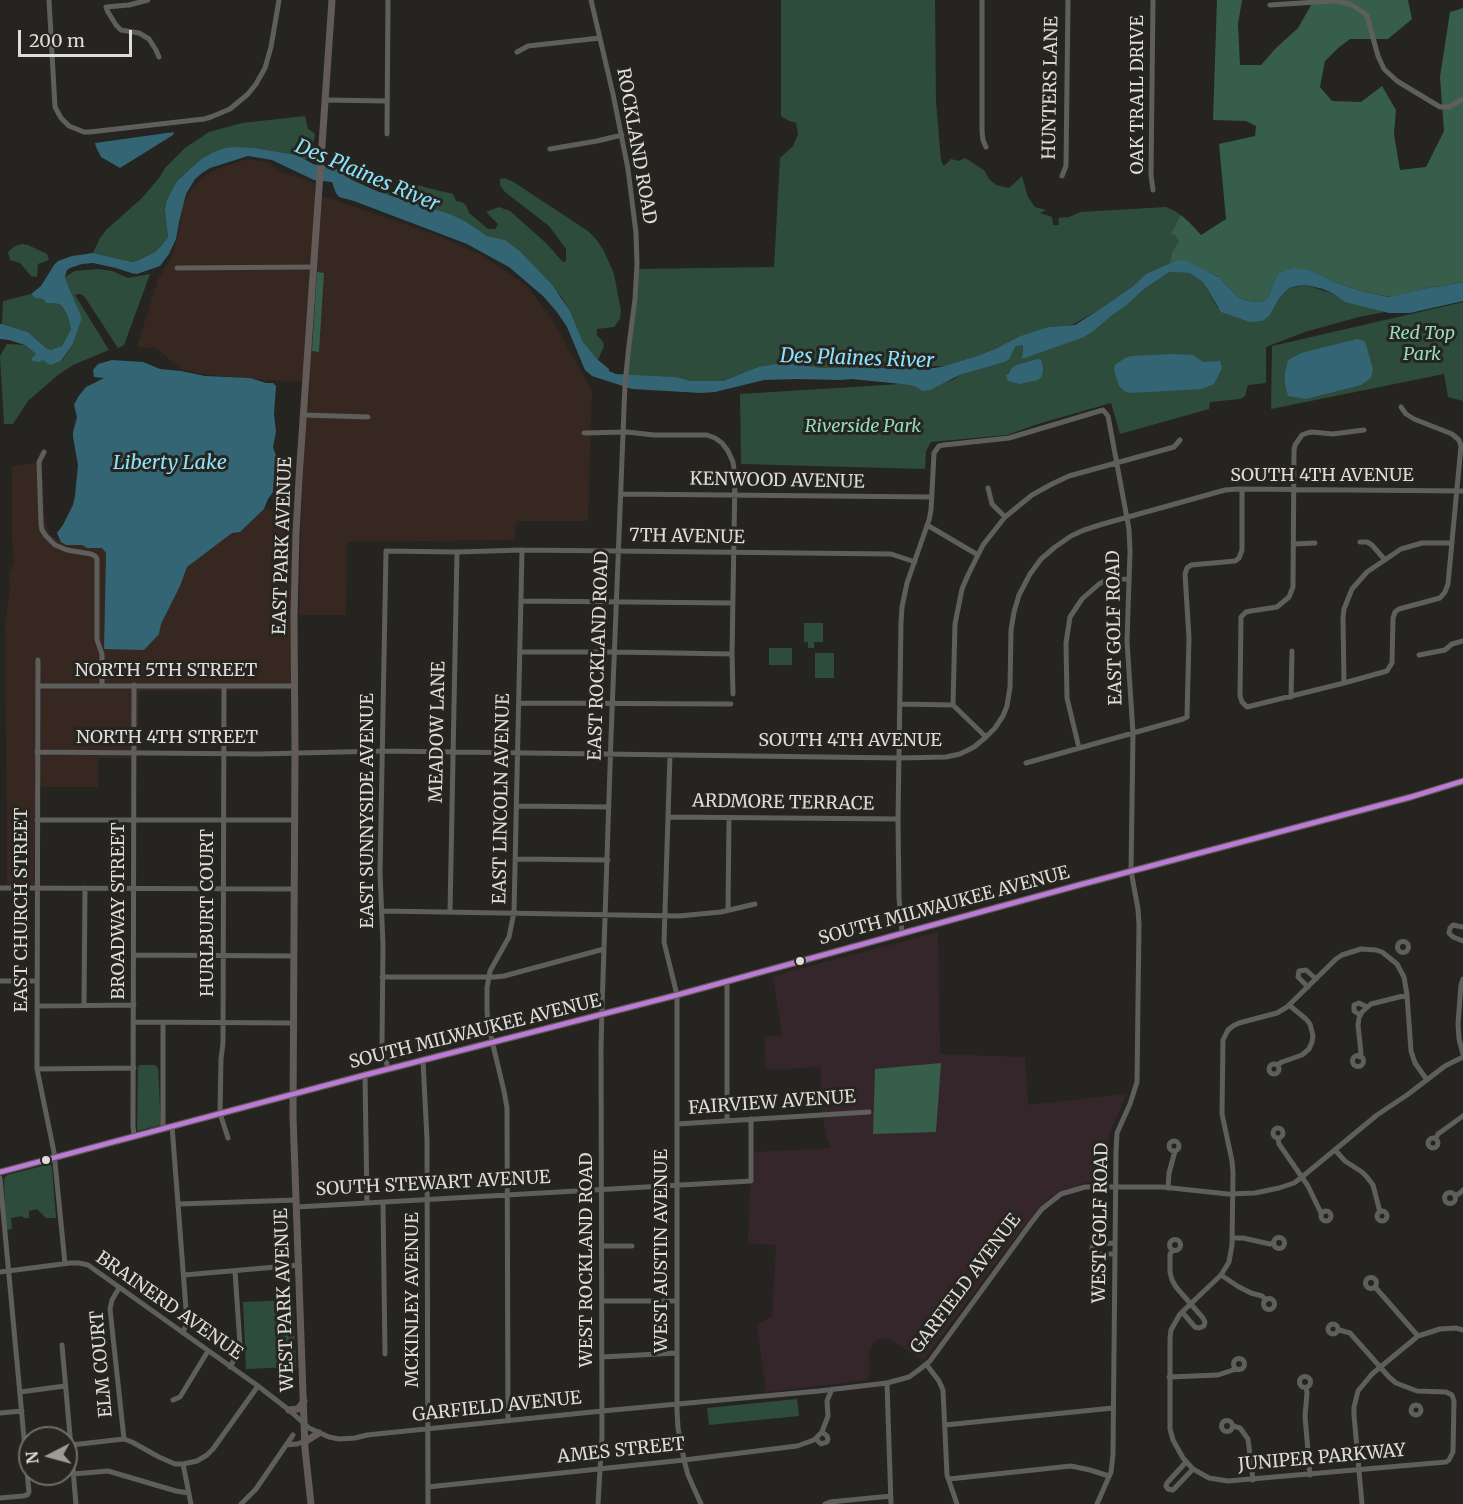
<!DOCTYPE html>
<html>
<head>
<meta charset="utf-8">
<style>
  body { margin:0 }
  #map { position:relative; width:1463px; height:1504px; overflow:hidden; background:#252420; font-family:Merriweather,serif }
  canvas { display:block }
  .north { position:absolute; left:18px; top:1426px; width:60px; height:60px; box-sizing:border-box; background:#26251f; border:2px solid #6f6e69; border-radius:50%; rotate:264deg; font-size:16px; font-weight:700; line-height:24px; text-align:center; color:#dddcd8 }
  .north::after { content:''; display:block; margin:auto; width:21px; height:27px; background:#9d9c98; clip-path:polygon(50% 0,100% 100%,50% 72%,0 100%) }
  .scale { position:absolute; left:18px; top:30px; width:114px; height:27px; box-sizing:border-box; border:3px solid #dddcd8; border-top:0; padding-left:8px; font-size:18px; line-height:21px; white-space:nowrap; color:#dddcd8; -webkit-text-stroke:4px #26251f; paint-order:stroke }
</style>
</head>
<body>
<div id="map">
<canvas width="1463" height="1504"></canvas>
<div class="north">N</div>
<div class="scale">200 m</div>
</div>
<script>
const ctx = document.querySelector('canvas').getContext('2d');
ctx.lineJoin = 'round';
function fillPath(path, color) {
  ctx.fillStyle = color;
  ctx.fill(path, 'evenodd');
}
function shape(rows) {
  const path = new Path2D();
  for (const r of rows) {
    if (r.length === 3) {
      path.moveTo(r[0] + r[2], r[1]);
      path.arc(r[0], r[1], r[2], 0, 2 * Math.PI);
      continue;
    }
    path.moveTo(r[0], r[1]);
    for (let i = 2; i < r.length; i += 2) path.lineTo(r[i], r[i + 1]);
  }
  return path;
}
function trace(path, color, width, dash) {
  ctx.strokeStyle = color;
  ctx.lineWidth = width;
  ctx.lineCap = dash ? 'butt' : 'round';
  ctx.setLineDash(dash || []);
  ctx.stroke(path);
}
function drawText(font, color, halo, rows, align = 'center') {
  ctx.font = font + ' Merriweather,serif';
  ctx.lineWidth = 6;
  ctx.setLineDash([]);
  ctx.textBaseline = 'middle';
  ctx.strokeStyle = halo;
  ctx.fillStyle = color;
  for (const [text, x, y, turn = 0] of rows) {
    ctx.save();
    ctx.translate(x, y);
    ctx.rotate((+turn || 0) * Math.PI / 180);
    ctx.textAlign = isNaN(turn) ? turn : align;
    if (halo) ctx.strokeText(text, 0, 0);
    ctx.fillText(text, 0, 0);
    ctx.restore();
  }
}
fillPath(shape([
  [247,159,269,162,279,172,307,180,314,184,314,193,434,234,482,255,526,285,552,319,592,391,588,521,516,521,515,540,347,542,346,615,299,615,302,476,310,382,262,380,209,375,182,370,156,348,137,347,158,279,171,258,178,235,183,206,188,194,202,178,219,168],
  [42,462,45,518,49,534,66,545,82,545,87,548,102,548,106,553,104,649,159,634,161,624,180,586,187,567,232,532,240,532,264,509,293,509,291,690,139,691,138,758,98,758,98,787,39,787,40,886,7,887,5,622,10,588,9,574,14,562,12,537,12,466]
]), '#362721');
fillPath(shape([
  [938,932,940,1054,1025,1057,1028,1105,1126,1094,1110,1133,1107,1147,1106,1181,1085,1183,1049,1198,1021,1230,923,1361,894,1342,887,1338,882,1338,875,1341,869,1351,870,1368,868,1380,766,1392,757,1324,772,1317,776,1245,748,1243,750,1188,754,1176,754,1152,831,1148,827,1139,821,1107,821,1067,766,1070,764,1037,782,1035,773,976]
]), '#35262c');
fillPath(shape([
  [781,0,935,0,936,101,941,161,944,166,951,159,959,161,965,158,984,170,989,179,996,185,1009,188,1022,176,1028,197,1035,207,1046,210,1040,213,1052,217,1053,225,1059,225,1058,218,1069,217,1080,212,1166,207,1175,211,1190,223,1186,261,1146,274,1132,287,1097,311,1072,325,1048,327,977,356,944,366,870,368,856,367,822,368,758,367,723,381,691,381,676,377,626,375,637,269,774,267,780,158,793,146,798,134,796,123,787,120,781,116],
  [305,116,308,129,313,132,315,135,313,143,306,160,297,155,255,148,200,160,177,181,165,210,168,237,162,245,155,252,139,260,132,262,93,253,100,238,107,229,142,198,159,178,165,168,185,148,209,132,242,123],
  [504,178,512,181,588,231,596,239,604,251,614,274,621,311,620,319,614,327,597,329,597,335,603,342,604,346,598,360,583,342,570,311,561,296,520,251,505,240,487,236,465,221,450,214,379,192,407,194,416,185,453,194,456,201,462,202,466,205,469,213,488,229,495,229,498,224,486,212,499,207,510,211,546,243,563,262,566,261,566,249,549,226,505,192,500,185,500,179],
  [22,244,28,245,47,254,49,260,38,264,37,277,31,276,20,263,10,260,8,252,15,246],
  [99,269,112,271,128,278,150,274,124,345,118,348,84,296,79,294,75,295,109,350,73,365,58,375,28,401,13,424,4,424,0,356,7,344,25,345,43,360,62,361,73,344,82,318,67,283,65,277,75,271],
  [1169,272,1189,273,1203,282,1217,307,1241,319,1278,300,1289,288,1306,285,1334,294,1345,301,1385,312,1359,317,1305,332,1266,347,1266,383,1248,385,1245,396,1240,399,1210,402,1209,409,1120,434,1111,403,1038,424,1007,435,931,442,926,451,925,469,741,464,740,394,901,384,914,386,922,391,955,379,960,375,1005,362,1010,359,1012,353,1016,346,1023,344,1022,358,1096,329,1111,316,1126,306,1143,290],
  [31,294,35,298,43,299,46,303,55,303,61,305,67,314,71,329,62,346,57,349,51,350,46,348,28,332,2,324,3,301],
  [1463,302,1463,401,1448,397,1444,374,1271,409,1272,346],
  [804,623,823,623,823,642,814,642,814,648,808,648,808,642,804,642],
  [769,648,792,648,792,665,769,665],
  [815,653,834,653,834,678,815,678],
  [140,1065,155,1065,158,1068,161,1125,137,1131,138,1067],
  [50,1164,52,1167,56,1218,46,1218,37,1209,29,1211,29,1218,24,1218,22,1216,11,1218,12,1229,6,1230,4,1179,7,1175],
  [293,1300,296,1367,246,1369,243,1302],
  [797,1399,799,1416,709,1425,707,1408]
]), '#2d4c3c');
fillPath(shape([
  [1217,0,1242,0,1238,24,1240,65,1261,65,1276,48,1298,28,1314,0,1408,0,1412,19,1388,39,1350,39,1337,49,1325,61,1320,87,1332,101,1361,102,1382,86,1396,110,1394,134,1400,170,1426,167,1444,131,1440,77,1450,12,1463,8,1463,282,1443,286,1427,288,1390,297,1361,291,1334,282,1330,279,1309,270,1276,277,1268,297,1261,302,1248,301,1239,298,1223,282,1218,276,1178,260,1170,263,1172,252,1179,242,1176,236,1171,234,1181,215,1190,223,1201,235,1226,219,1219,144,1255,136,1256,126,1246,121,1213,120],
  [317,272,324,273,319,352,312,351],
  [941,1063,936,1132,873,1134,875,1069]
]), '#365e4a');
fillPath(shape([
  [174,132,173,135,120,168,101,157,96,147,95,143],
  [236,147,255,148,297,155,313,164,335,168,352,180,379,192,450,214,465,221,487,236,505,240,520,251,553,286,570,311,583,342,598,360,609,369,609,371,616,374,676,377,691,381,723,381,758,367,778,364,790,364,822,368,856,367,870,368,935,368,944,366,977,356,997,348,1021,336,1048,327,1075,325,1097,311,1132,287,1146,274,1178,260,1186,261,1219,277,1223,282,1239,298,1248,301,1261,302,1268,297,1276,277,1280,273,1294,268,1309,270,1330,279,1334,282,1361,291,1389,297,1427,288,1443,286,1463,282,1463,301,1410,313,1389,313,1345,302,1334,294,1323,289,1306,285,1297,286,1289,288,1284,293,1278,300,1269,316,1262,321,1250,322,1221,312,1203,282,1189,273,1169,272,1143,290,1126,306,1111,316,1096,329,1084,337,1022,359,1023,345,1016,346,1012,353,1010,359,1005,362,960,375,930,390,922,391,914,386,901,384,852,379,839,380,798,379,764,380,715,392,701,393,632,389,592,376,585,370,567,327,557,312,543,296,509,267,467,244,354,201,339,197,336,193,332,182,314,180,272,160,248,156,210,168,202,173,195,179,186,194,179,222,176,239,169,254,160,266,137,274,131,273,116,268,93,263,82,264,70,268,67,270,65,277,67,283,82,318,73,344,61,361,50,365,43,360,40,362,33,361,31,359,36,354,25,345,9,340,0,339,0,324,2,324,28,332,46,348,51,350,62,346,71,329,67,314,61,305,55,303,46,303,43,299,35,298,31,294,41,286,54,265,58,261,72,256,93,253,132,262,139,260,155,252,162,245,168,237,165,210,167,200,177,181,200,160,212,153,225,148],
  [1357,339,1365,341,1373,369,1371,378,1361,385,1306,399,1288,396,1285,384,1285,374,1288,360,1301,353],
  [1172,354,1193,355,1203,362,1220,361,1222,368,1214,384,1201,389,1131,393,1124,391,1119,386,1114,370,1115,365,1125,358,1132,356],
  [1038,359,1041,360,1043,368,1042,376,1038,380,1019,384,1008,381,1006,375,1009,374,1011,369,1016,365],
  [112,360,143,362,160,369,181,371,205,376,250,378,266,383,273,383,276,386,274,414,276,432,273,447,276,456,276,465,274,474,273,492,268,499,264,509,240,532,232,533,187,567,180,586,161,624,159,634,144,650,104,649,106,553,102,548,87,548,82,545,66,545,61,542,57,533,63,525,73,505,75,496,78,465,73,437,73,432,77,417,74,405,78,397,86,387,104,378,94,377,93,370,98,364]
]), '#346574');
trace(shape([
  [49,0,55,107,61,118,69,126,84,132,90,132,204,119,211,117,230,109,248,94,256,84,265,68,271,47,279,0],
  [148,0,129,5,106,7,108,12,116,25,121,30,139,33,149,39,156,50,159,57],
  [591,0,613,94,628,169,636,233,637,264,635,299,629,345,625,384,611,737,602,1008,601,1048,602,1436,598,1504],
  [982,0,982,131,983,140,986,147],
  [1270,5,1332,1,1342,2,1352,5,1364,13,1367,16,1378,56,1384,69,1397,81,1440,107,1449,107,1463,99],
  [517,52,528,46,600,38],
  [325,100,387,101],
  [387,134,388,0],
  [550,149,597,141,622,135],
  [1062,176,1066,166,1068,0],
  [1153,190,1151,175,1153,0],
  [177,268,313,267],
  [304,415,368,417],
  [1364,430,1333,434,1312,432,1307,433,1302,435,1295,445,1294,450,1293,587,1289,597,1277,607,1251,611,1246,612,1241,617,1240,696,1242,702,1247,707,1344,683,1387,671,1392,663,1393,618,1395,612,1399,609,1440,598,1445,592,1448,584,1461,446,1459,440,1452,434,1414,419,1406,414,1401,407],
  [584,433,627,432,654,435,707,435,715,438,722,443,728,451,733,462,735,477,732,654,733,694],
  [44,452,39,462,41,524,42,530,46,536,55,545,67,550,91,554,95,556,97,559,97,640,102,654,102,685],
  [988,488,992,504,1005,517],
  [621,494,932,497],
  [927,525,978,555],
  [1360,542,1367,542,1372,545,1385,560],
  [1293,544,1315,543],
  [1187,568,1185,574,1189,638,1187,717],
  [1187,568,1191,565,1235,561,1239,558,1242,550,1242,489],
  [521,601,733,603],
  [520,652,615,652,732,654],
  [1419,655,1445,650,1452,644,1463,641],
  [38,660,37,1069,54,1152,65,1264],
  [1344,683,1343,618,1344,609,1352,589,1367,572,1401,549,1422,543,1452,543],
  [134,685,133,1126,134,1136],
  [38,686,295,686],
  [224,687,223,1043,221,1059,220,1113,228,1138],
  [1291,697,1292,651],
  [519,703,731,704],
  [900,704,953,705,986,737],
  [953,705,955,624,962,589,968,575,983,545,1005,517,1032,495,1052,484,1069,476,1174,447,1180,440],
  [1079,748,1067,698,1066,643,1070,617,1082,599,1099,584,1107,580,1129,579],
  [37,752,259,754,381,751,899,758,946,757,960,754,974,747,986,737,995,728,1003,716,1007,706,1010,687,1011,630,1014,612,1019,595,1030,574,1041,559,1055,547,1071,536,1084,530,1103,524,1225,490,1238,489,1463,491],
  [670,755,664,942,677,995,677,1411,678,1428,684,1460,688,1475,701,1504],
  [1026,763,1183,719,1187,717],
  [517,806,609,807],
  [668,817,898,819],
  [37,820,294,820],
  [515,859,608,860],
  [0,888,295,889],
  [728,910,729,818],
  [382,911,679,916,721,912,755,904],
  [450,912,457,552],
  [1463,927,1453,925,1450,928,1449,933,1453,937,1463,941],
  [902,934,899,898,898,819,901,622,902,607,907,583,929,520,931,510,934,453,939,446,944,445,1009,438,1103,410,1108,416,1129,529,1130,552,1127,641,1133,733,1131,871,1138,909,1139,924,1137,1082,1130,1104,1117,1133,1116,1152,1113,1454,1111,1472,1097,1504],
  [1403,947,5.5],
  [134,955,294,956],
  [382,977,495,977,504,976,604,949],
  [1463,979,1461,985,1458,1024,1459,1039,1463,1054],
  [0,981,37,981],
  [727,981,727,1121],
  [1308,987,1298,977,1299,971,1306,970,1316,979],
  [84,1005,85,888],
  [37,1006,134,1005],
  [1360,1015,1354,1011,1354,1005,1359,1003,1367,1007],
  [134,1022,293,1023],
  [163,1022,163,1129],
  [1358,1061,5.5],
  [1360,1057,1361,1053,1358,1025,1359,1018,1362,1012,1371,1004,1407,995],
  [423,1061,427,1139,428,1504],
  [1274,1069,5],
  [1277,1065,1282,1062,1302,1055,1309,1049,1312,1042,1313,1036,1310,1024,1306,1019,1289,1005],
  [37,1069,134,1068],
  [388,1069,382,1043,383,945,380,873,386,551,457,552,522,550,891,554,915,562],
  [365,1075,367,1203],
  [677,1124,869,1112],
  [172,1126,187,1322,183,1333],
  [1278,1133,5],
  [1433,1143,5],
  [1278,1138,1279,1144,1308,1186,1321,1213],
  [1436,1138,1438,1134,1463,1116],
  [1174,1146,5],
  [1335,1150,1345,1161,1362,1172,1367,1177,1373,1185,1380,1212],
  [0,1178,29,1492,27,1495,23,1496,0,1498],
  [1168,1188,1169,1173,1175,1151],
  [1450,1198,5.5],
  [1455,1196,1460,1193,1463,1190],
  [383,1203,385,1354],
  [179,1204,296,1200],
  [297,1207,751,1181,751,1119],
  [1326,1216,5],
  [1382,1216,5],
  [1279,1243,5.5],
  [1232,1238,1243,1238,1270,1244,1274,1243],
  [1175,1245,5.5],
  [602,1246,632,1246],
  [1173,1250,1170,1254,1170,1272,1172,1280,1176,1287,1203,1318,1205,1322,1204,1326,1199,1328,1195,1327,1182,1312],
  [1115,1254,1097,1254,1092,1250,1092,1248,1093,1245,1096,1244,1115,1243],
  [0,1272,70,1263,79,1263,88,1265,258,1386,289,1410,309,1428,329,1437,339,1439,355,1438,367,1435,602,1411,819,1391,887,1383,909,1377,920,1369,930,1361,1031,1223,1042,1209,1061,1194,1085,1187,1162,1187,1228,1194,1255,1193,1279,1188,1294,1183,1302,1177,1377,1115,1407,1095,1445,1066,1463,1057],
  [184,1275,299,1265],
  [1221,1275,1239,1287,1251,1293,1262,1296,1266,1300],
  [1371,1283,5.5],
  [1375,1287,1418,1336],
  [119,1288,112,1300,110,1309,124,1439],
  [1269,1304,5.5],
  [602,1301,677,1301],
  [1333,1329,5],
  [1339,1330,1350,1333,1389,1377,1396,1383,1417,1391,1446,1392,1452,1395,1454,1401,1453,1452,1449,1460,1446,1462,1228,1481,1209,1478,1193,1469,1183,1458,1173,1440,1170,1429,1170,1338,1171,1330,1180,1314,1221,1275,1229,1262,1232,1245,1233,1172,1232,1161,1222,1114,1223,1040,1228,1030,1233,1026,1239,1023,1277,1013,1287,1007,1336,959,1342,955,1361,949,1376,950,1382,952,1397,964,1404,977,1407,995,1411,1051,1415,1063,1427,1080],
  [62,1345,76,1504],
  [602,1357,677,1353],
  [1239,1364,5.5],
  [926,1364,939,1381,943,1390,947,1475,957,1504],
  [230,1367,239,1351,240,1345,235,1271],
  [1305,1382,5.5],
  [1169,1377,1218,1375,1236,1369],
  [887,1383,891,1504],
  [1306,1387,1307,1393,1305,1416,1310,1475],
  [20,1392,65,1386],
  [173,1400,180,1397,208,1351],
  [1416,1410,5],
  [0,1413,22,1411],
  [1227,1426,5.5],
  [508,1421,507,1108,504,1091,488,1024,487,1011,487,988,490,971,509,937,514,912,522,550],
  [945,1425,1113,1408],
  [1233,1426,1240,1428,1248,1439,1253,1480],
  [816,1439,821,1444,827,1442,828,1439,827,1436,822,1432],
  [71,1445,124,1439,132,1442,159,1457,175,1464,183,1464,197,1461,207,1455,213,1449,258,1386],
  [286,1445,297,1444,306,1441],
  [1186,1462,1167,1483,1166,1486,1168,1489,1173,1490,1193,1469],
  [183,1464,191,1504],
  [73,1474,108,1471,176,1491,189,1493],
  [949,1479,1071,1466,1090,1470,1109,1476],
  [428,1487,684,1460,797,1446,814,1440,822,1432,828,1416,827,1401,832,1389],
  [241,1504,256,1489,293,1435],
  [825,1504,830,1502,891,1496],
  [1362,1504,1354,1415,1354,1407,1358,1391,1372,1374,1418,1336,1440,1329,1456,1328,1463,1330]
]), '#5e5e5c', 5);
trace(shape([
  [0,1172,365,1075,677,995,1079,885,1411,797,1463,781],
  [289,1410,298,1409,304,1401],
  [306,1441,319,1433],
  [311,1504,305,1449,293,1116,295,752,294,616,296,534,299,478,332,0]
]), '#635b57', 7);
trace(shape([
  [0,1172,365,1075,677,995,1079,885,1411,797,1463,781]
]), '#bd7bd9', 4.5);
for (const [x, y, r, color] of [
  [800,961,5,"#dddcd8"],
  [46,1160,5,"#dddcd8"]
]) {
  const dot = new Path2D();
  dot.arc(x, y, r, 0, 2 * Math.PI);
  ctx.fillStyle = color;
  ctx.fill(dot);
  trace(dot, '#26251f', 2);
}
drawText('18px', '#dddcd8', '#26251f', [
  ["HUNTERS LANE",1051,88,-89],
  ["OAK TRAIL DRIVE",1138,95,-90],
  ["ROCKLAND ROAD",636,146,80],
  ["SOUTH 4TH AVENUE",1322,476],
  ["KENWOOD AVENUE",777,481,1],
  ["7TH AVENUE",687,537,1],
  ["EAST PARK AVENUE",283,546,-88],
  ["EAST GOLF ROAD",1115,628,-91],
  ["EAST ROCKLAND ROAD",599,656,-88],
  ["NORTH 5TH STREET",166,671],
  ["MEADOW LANE",438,732,-89],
  ["NORTH 4TH STREET",167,738],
  ["SOUTH 4TH AVENUE",850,741],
  ["EAST LINCOLN AVENUE",502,799,-89],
  ["ARDMORE TERRACE",783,803,1],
  ["EAST SUNNYSIDE AVENUE",368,811,-90],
  ["SOUTH MILWAUKEE AVENUE",944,906,-15],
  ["EAST CHURCH STREET",22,910,-90],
  ["BROADWAY STREET",119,911,-90],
  ["HURLBURT COURT",208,913,-90],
  ["SOUTH MILWAUKEE AVENUE",475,1032,-14],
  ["FAIRVIEW AVENUE",772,1103,-4],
  ["SOUTH STEWART AVENUE",433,1184,-3],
  ["WEST GOLF ROAD",1101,1223,-89],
  ["WEST AUSTIN AVENUE",662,1251,-90],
  ["WEST ROCKLAND ROAD",587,1260,-90],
  ["GARFIELD AVENUE",966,1284,-53],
  ["WEST PARK AVENUE",285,1300,-92],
  ["MCKINLEY AVENUE",413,1300,-90],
  ["BRAINERD AVENUE",169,1306,35],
  ["ELM COURT",102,1364,-95],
  ["GARFIELD AVENUE",497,1407,-6],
  ["AMES STREET",621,1451,-6],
  ["JUNIPER PARKWAY",1322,1458,-5]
]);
drawText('italic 18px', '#92ddb5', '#26251f', [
  ["Red Top",1422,334],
  ["Park",1422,355],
  ["Riverside Park",863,427]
]);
drawText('italic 20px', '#8be3ff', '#26251f', [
  ["Des Plaines River",367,176,23],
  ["Des Plaines River",857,359,2],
  ["Liberty Lake",170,463]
]);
</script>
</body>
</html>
